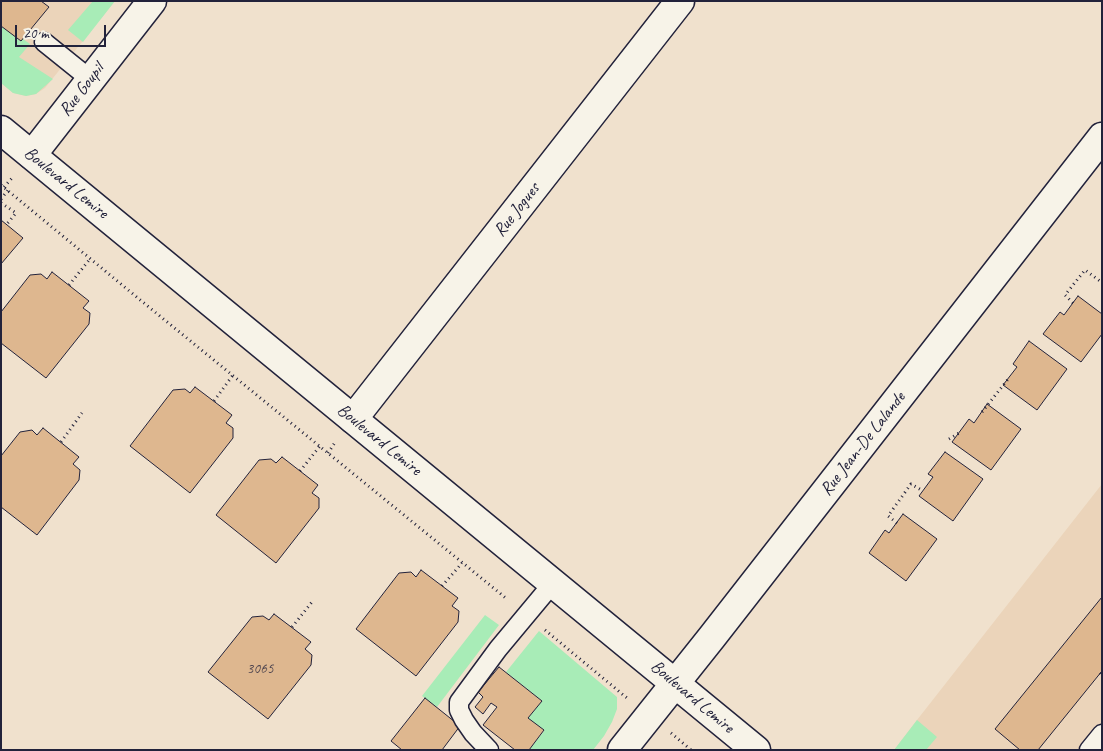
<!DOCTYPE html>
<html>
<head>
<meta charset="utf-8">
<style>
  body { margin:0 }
  #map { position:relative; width:1103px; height:751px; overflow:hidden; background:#f0e1cd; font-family:Caveat,sans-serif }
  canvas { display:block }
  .frame { position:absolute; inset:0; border:2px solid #22223b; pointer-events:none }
  .scale { position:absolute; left:15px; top:25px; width:91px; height:22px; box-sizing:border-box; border:2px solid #22223b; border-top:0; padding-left:6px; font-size:15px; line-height:18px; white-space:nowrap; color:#22223b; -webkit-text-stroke:4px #f7f3e8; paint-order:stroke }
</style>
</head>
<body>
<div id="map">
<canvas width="1103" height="751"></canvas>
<div class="frame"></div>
<div class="scale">20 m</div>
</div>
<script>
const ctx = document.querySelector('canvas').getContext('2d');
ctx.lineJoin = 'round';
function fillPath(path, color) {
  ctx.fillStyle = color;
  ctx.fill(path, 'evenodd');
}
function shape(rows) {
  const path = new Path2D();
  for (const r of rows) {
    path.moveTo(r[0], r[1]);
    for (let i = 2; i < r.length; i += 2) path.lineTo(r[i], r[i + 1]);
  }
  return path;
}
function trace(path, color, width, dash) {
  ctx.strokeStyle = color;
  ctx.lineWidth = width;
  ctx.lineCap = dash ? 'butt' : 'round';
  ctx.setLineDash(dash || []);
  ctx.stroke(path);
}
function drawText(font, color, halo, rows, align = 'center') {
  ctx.font = font + ' Caveat,sans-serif';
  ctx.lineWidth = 4;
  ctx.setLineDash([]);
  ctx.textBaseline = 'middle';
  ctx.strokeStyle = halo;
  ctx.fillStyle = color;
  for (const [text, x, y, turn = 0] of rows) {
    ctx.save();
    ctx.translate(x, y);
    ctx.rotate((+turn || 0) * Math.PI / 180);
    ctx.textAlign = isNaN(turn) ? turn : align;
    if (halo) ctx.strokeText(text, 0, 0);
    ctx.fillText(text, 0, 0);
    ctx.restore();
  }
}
fillPath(shape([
  [1,1,115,1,45,88,36,94,26,96,13,93,1,83],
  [1102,484,1102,750,894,750,917,720]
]), '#ebd4ba');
fillPath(shape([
  [93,1,115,1,83,42,68,30],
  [2,27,20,41,23,39,30,44,19,57,53,79,36,94,26,96,13,93,1,83],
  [485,615,499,625,437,707,422,696],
  [539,631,617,697,617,709,612,722,604,736,593,750,529,750,544,731,528,718,542,701,506,672],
  [917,720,937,737,926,750,894,750]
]), '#a8ecb7');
const building = shape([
  [1,1,41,1,49,7,21,41,1,26,1,1],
  [1,220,23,238,1,264,1,220],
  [52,272,89,301,83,308,90,313,89,324,46,378,1,343,1,312,30,275,41,274,47,279,52,272],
  [1078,296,1102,314,1102,334,1081,362,1043,334,1060,312,1064,315,1078,296],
  [1029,341,1067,369,1037,410,1003,385,1017,367,1013,364,1029,341],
  [195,387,232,415,226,423,233,428,233,438,190,493,130,446,173,390,185,389,190,393,195,387],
  [987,404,1021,429,991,470,952,442,969,419,974,423,987,404],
  [43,428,79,457,73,464,80,470,79,480,37,535,1,507,1,456,20,432,32,430,37,435,43,428],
  [945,452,983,479,953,521,919,496,933,477,928,474,945,452],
  [282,457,318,485,312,493,319,498,319,508,276,563,216,515,259,460,271,459,276,463,282,457],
  [903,514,937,539,906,581,869,553,885,530,889,533,903,514],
  [421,570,458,598,452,606,459,611,458,622,416,676,356,629,399,573,411,572,416,577,421,570],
  [1102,597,1102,671,1038,750,1020,750,995,729,1102,597],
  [274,614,311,642,305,649,312,655,311,665,268,719,208,672,252,617,263,616,269,620,274,614],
  [499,667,542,701,528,718,544,730,529,750,515,750,483,725,497,707,491,703,483,714,475,707,483,697,478,692,499,667],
  [425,698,460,726,442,750,402,750,391,741,425,698]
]);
fillPath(building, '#deb78f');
trace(building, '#22223b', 1);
const lane = shape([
  [44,42,90,79],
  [489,750,473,733,464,720,459,710,459,702,498,649,553,583],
  [1089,750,1102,734]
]);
const street = shape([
  [32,155,152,1],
  [353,419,680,1],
  [622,750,712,637,1102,137]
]);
const secondary = shape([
  [1,130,756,750]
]);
trace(lane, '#22223b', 21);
trace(street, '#22223b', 31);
trace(secondary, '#22223b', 31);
trace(shape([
  [1,185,150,308,507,599],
  [4,187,14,176],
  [1,199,8,190],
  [1,203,16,213,7,224],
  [69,285,90,259],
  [1073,303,1065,295,1085,270,1100,281],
  [214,401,233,375],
  [982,412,1009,378],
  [949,439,959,433],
  [61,442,82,413],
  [328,453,336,441],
  [300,471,320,446],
  [897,523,888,516,911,484,923,491],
  [442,586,462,563],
  [292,627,312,602],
  [545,630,627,698],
  [1100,673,1102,675],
  [671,733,691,750]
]), '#22223b', 3, [1, 4]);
trace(lane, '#f7f3e8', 18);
trace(street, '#f7f3e8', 28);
trace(secondary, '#f7f3e8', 28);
drawText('15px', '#514750', null, [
  ["3065",260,669]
]);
drawText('18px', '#22223b', '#f7f3e8', [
  ["Rue Goupil",82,90,-52],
  ["Boulevard Lemire",66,183,39],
  ["Rue Jogues",517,210,-52],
  ["Boulevard Lemire",379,440,39],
  ["Rue Jean-De Lalande",863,444,-52],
  ["Boulevard Lemire",692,697,40]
]);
</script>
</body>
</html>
